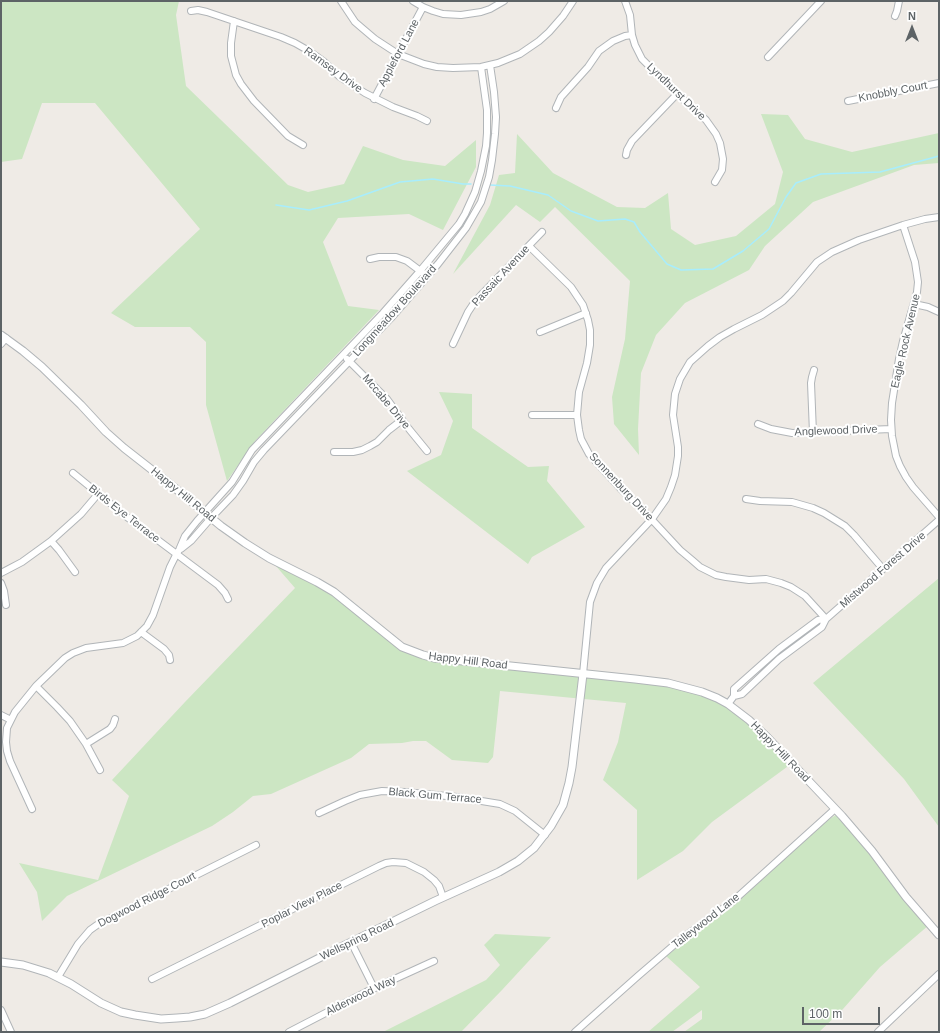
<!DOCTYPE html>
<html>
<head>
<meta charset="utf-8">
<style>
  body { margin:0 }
  #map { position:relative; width:940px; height:1033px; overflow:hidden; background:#efebe6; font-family:Arial,sans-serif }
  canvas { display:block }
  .frame { position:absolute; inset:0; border:2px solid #5d6366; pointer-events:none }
  .north { position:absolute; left:892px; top:8px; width:40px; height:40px; -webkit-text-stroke:3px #fff; paint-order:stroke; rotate:0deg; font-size:11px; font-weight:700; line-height:16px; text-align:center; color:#5d6366 }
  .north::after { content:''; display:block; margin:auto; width:14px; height:18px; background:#5d6366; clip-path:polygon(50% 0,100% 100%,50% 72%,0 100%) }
  .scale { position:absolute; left:802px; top:1007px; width:78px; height:18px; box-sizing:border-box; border:2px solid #5d6366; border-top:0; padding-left:5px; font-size:12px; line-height:14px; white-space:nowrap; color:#5d6366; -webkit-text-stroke:3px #fff; paint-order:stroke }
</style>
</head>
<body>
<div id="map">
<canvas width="940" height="1033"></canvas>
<div class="frame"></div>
<div class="north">N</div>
<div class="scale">100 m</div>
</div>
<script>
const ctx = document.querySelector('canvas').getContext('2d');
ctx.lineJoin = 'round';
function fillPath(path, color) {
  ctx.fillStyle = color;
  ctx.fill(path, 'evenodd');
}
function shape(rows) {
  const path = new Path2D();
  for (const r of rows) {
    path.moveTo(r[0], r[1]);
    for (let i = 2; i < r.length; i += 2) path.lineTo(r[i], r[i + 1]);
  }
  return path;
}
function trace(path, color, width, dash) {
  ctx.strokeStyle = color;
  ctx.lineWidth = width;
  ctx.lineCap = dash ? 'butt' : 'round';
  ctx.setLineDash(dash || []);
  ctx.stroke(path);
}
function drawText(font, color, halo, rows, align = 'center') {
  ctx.font = font + ' Arial,sans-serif';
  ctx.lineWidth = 4;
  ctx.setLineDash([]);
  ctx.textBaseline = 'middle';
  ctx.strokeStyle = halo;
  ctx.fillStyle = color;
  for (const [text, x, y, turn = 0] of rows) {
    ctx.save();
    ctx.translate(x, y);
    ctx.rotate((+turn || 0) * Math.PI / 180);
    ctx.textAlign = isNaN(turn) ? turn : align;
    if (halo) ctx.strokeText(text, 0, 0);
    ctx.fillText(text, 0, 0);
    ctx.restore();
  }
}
fillPath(shape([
  [1,1,179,1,176,15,186,86,288,185,308,192,344,184,363,146,403,160,445,166,476,140,476,167,443,230,409,214,338,218,323,242,348,306,379,310,255,441,227,481,206,405,206,342,190,327,135,327,111,313,200,229,95,103,42,103,22,159,1,162],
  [761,114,788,115,805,139,852,152,939,133,939,163,914,165,813,202,765,246,749,270,685,303,656,335,641,373,638,429,639,455,614,424,612,397,625,339,630,281,555,207,540,222,516,205,453,274,490,205,499,175,515,173,517,134,553,173,617,207,645,208,668,193,671,229,695,245,736,236,775,204,783,172],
  [439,392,472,394,472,428,528,467,549,466,547,481,585,527,532,557,528,564,407,471,441,455,453,421],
  [269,558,317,582,397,643,423,655,668,683,728,704,791,764,712,822,683,851,637,880,637,810,603,780,618,742,626,703,500,691,493,757,488,763,452,760,426,741,413,741,402,743,369,744,351,758,271,794,253,796,233,812,212,826,67,896,42,921,37,892,19,863,98,880,129,796,112,780,185,702,295,588],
  [939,578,939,827,904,779,813,683],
  [839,813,929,925,880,967,843,1009,819,1032,684,1032,702,1019,702,1010,672,1032,648,1032,700,987,666,956,727,911,825,822],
  [495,934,551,937,502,990,461,1032,383,1032,486,980,500,965,484,945]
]), '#cce6c3');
trace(shape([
  [490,185,510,186,548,195,571,211,598,221,625,219,634,222,640,232,667,264,681,270,713,269,743,251,769,229,786,197,796,183,821,174,880,172,939,156],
  [276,205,309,210,347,201,400,182,433,179,463,184,471,184]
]), '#a8edfd', 1.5);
const minor = shape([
  [341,1,355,22,362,28,375,39,398,54,424,64,437,67,453,68,481,67,498,63,520,54,539,41,549,32,563,16,573,1],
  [413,1,423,7,433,11,443,14,461,15,481,12,490,9,504,1],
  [625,1,630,15,632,35,635,45,642,59,677,94,706,120,716,134,720,143,723,159,722,170,715,182],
  [191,11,198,10,207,12,281,37,295,43,309,51,323,61,340,77,365,93,393,107,417,116,427,121],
  [895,16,897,11,899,1],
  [234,21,231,43,231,56,236,75,241,84,254,101,288,136,303,145],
  [768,57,821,1],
  [374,99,423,7],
  [848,101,939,83],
  [556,108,561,97,588,67,599,51,613,41,625,36,632,35],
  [626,155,627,150,632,141,677,94],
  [903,225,915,262,918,282,917,292,903,341,899,359,892,403,891,420,892,436,896,456,900,466,906,477,913,487,939,517],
  [529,246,571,287,583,305,588,320,590,330,590,345,587,363,579,392,577,415,579,430,581,439,589,454,621,489,642,509,680,550,692,560,700,567,716,575,726,577,749,580,766,579,781,583,791,587,805,596,826,619],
  [370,259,379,257,396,257,407,261,423,273],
  [914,304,928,307,939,312],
  [540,332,557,325,586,313],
  [1,344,6,338],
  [453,344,468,312,474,303,483,293,542,232],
  [347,359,387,399,409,429,427,451],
  [532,415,577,415],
  [758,424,771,429,792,433,891,429],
  [813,433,811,383,812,377,814,370],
  [334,452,353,452,362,450,370,446,377,442,389,430,402,420],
  [73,473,127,517,218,585,225,593,228,599],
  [746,499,760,501,792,502,813,508,824,513,845,526,854,535,883,569],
  [51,541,59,550,75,572],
  [181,549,191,541,211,518,233,495,243,481,254,462,264,450,391,318,438,264,466,228,481,202,489,177,492,160,495,134,496,117,494,92,490,65],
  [1,573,22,562,51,541,81,514,98,494],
  [1,583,4,591,6,605],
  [141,632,164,649,169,655,170,660],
  [583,674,590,602,597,583,606,568,652,519,666,499,671,487,675,475,678,456,678,447,673,415,675,394,680,379,690,362,708,346,720,337,734,329,762,315,783,301,791,293,817,262,832,252,859,240,903,225,925,219,939,217],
  [36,686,57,707,70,721,86,744,100,770],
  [734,696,734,689,779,649,818,620,826,619],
  [728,704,734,696,742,694,779,659,822,627,826,619,939,520],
  [1,715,11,720],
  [86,744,110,729,113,725,115,719],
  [32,809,10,761,7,751,6,742,7,728,15,712,36,686,65,658,73,653,86,648,123,643,137,636,147,626,153,615,170,567,175,557,179,550,185,536,197,521,232,482,252,450,383,313,420,271,459,224,465,214,475,192,481,171,486,146,487,133,487,110,481,67],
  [319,813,345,801,360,795,382,791,405,792,457,797,500,804,515,811,545,835],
  [351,942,374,988],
  [58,977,78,944,90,930,97,925,256,845],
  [152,979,379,866,386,863,393,862,406,863,424,872,434,880,439,886,443,897],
  [1,1010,11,1032],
  [289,1032,366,992,434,961],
  [575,1032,638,976,681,939,732,902,835,809],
  [878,1032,939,974]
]);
const tertiary = shape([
  [1,335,23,351,42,367,81,405,106,432,124,448,170,484,221,526,245,543,269,558,317,582,334,592,397,643,402,647,423,655,434,658,635,679,668,683,702,692,717,698,728,704,749,720,767,737,842,816,872,851,906,897,939,935],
  [1,962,23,965,49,973,71,984,101,1003,121,1012,135,1015,161,1019,177,1018,190,1017,205,1014,230,1003,341,947,435,901,499,872,518,861,534,848,551,826,563,805,569,783,572,767,583,674]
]);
trace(minor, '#b1b5b8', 8);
trace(tertiary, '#b1b5b8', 9);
trace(minor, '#fff', 6);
trace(tertiary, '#fff', 7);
drawText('11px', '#5d6366', '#fff', [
  ["Appleford Lane",399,53,-62],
  ["Ramsey Drive",333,70,36],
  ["Lyndhurst Drive",676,92,44],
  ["Knobbly Court",893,92,-11],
  ["Passaic Avenue",501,276,-47],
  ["Longmeadow Boulevard",395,311,-48],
  ["Eagle Rock Avenue",906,341,-77],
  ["Mccabe Drive",386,402,50],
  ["Anglewood Drive",836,431,-2],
  ["Sonnenburg Drive",621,487,47],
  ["Happy Hill Road",183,495,39],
  ["Birds Eye Terrace",124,514,38],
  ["Mistwood Forest Drive",883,570,-41],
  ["Happy Hill Road",468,661,7],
  ["Happy Hill Road",780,752,46],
  ["Black Gum Terrace",435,796,5],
  ["Dogwood Ridge Court",147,900,-27],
  ["Poplar View Place",302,905,-27],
  ["Talleywood Lane",706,921,-38],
  ["Wellspring Road",357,940,-26],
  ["Alderwood Way",361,996,-26]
]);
</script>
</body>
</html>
